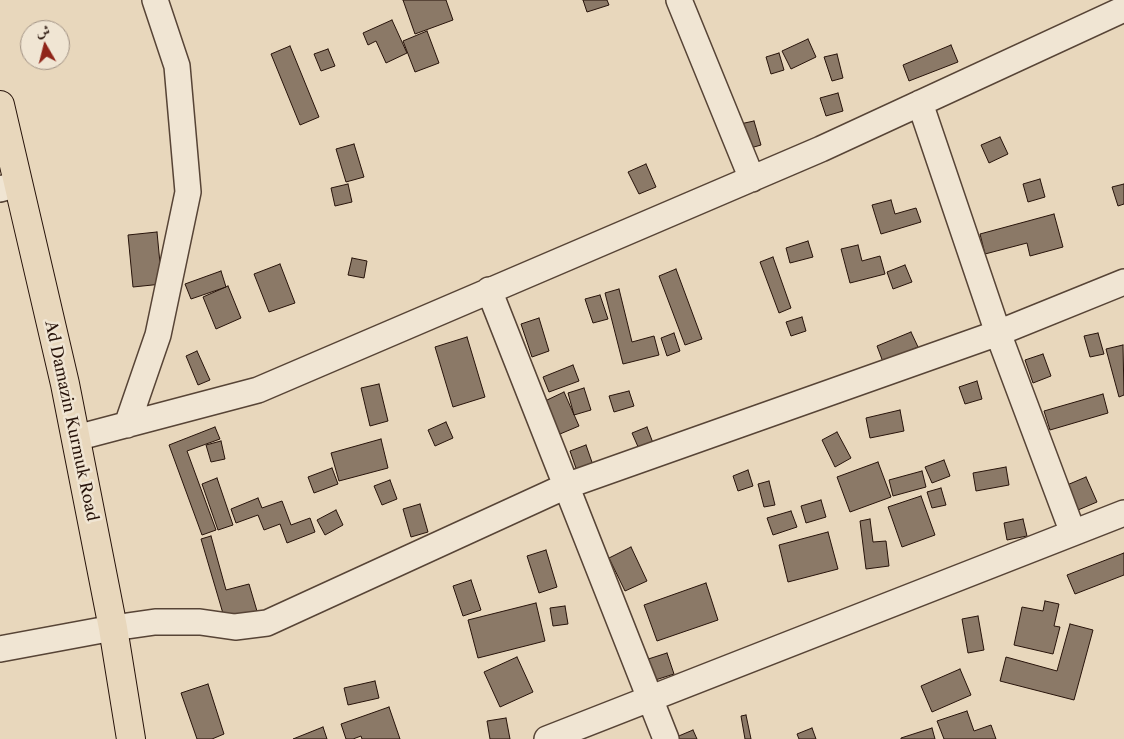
<!DOCTYPE html>
<html>
<head>
<meta charset="utf-8">
<style>
  body { margin:0 }
  #map { position:relative; width:1124px; height:739px; overflow:hidden; background:#e8d7bc; font-family:"Libre Caslon Text",Amiri,serif }
  canvas { display:block }
  .north { position:absolute; left:20px; top:20px; width:50px; height:50px; box-sizing:border-box; background:#f0e5d3; border:1px solid #a09183; border-radius:50%; rotate:352deg; font-size:14px; font-weight:700; line-height:20px; text-align:center; color:#27130a }
  .north::after { content:''; display:block; margin:auto; width:18px; height:22px; background:#8f2418; clip-path:polygon(50% 0,100% 100%,50% 72%,0 100%) }
</style>
</head>
<body>
<div id="map">
<canvas width="1124" height="739"></canvas>
<div class="north">ش</div>
</div>
<script>
const ctx = document.querySelector('canvas').getContext('2d');
ctx.lineJoin = 'round';
function fillPath(path, color) {
  ctx.fillStyle = color;
  ctx.fill(path, 'evenodd');
}
function shape(rows) {
  const path = new Path2D();
  for (const r of rows) {
    path.moveTo(r[0], r[1]);
    for (let i = 2; i < r.length; i += 2) path.lineTo(r[i], r[i + 1]);
  }
  return path;
}
function trace(path, color, width, dash) {
  ctx.strokeStyle = color;
  ctx.lineWidth = width;
  ctx.lineCap = dash ? 'butt' : 'round';
  ctx.setLineDash(dash || []);
  ctx.stroke(path);
}
function drawText(font, color, halo, rows, align = 'center') {
  ctx.font = font + ' "Libre Caslon Text",serif';
  ctx.lineWidth = 5;
  ctx.setLineDash([]);
  ctx.textBaseline = 'middle';
  ctx.strokeStyle = halo;
  ctx.fillStyle = color;
  for (const [text, x, y, turn = 0] of rows) {
    ctx.save();
    ctx.translate(x, y);
    ctx.rotate((+turn || 0) * Math.PI / 180);
    ctx.textAlign = isNaN(turn) ? turn : align;
    if (halo) ctx.strokeText(text, 0, 0);
    ctx.fillText(text, 0, 0);
    ctx.restore();
  }
}
const building = shape([
  [403,0,446,0,453,20,415,34,403,0],
  [583,0,607,0,609,5,587,12,583,0],
  [392,20,407,53,386,63,376,41,368,45,363,33,392,20],
  [427,31,439,63,415,72,403,41,427,31],
  [808,39,816,57,791,69,782,51,808,39],
  [951,45,958,62,909,81,903,65,951,45],
  [290,46,319,117,300,125,271,54,290,46],
  [328,49,335,66,321,71,314,54,328,49],
  [779,53,784,70,771,74,766,57,779,53],
  [837,54,843,78,832,81,824,57,837,54],
  [838,93,843,111,826,116,820,98,838,93],
  [754,121,761,145,747,149,740,124,754,121],
  [1000,137,1008,154,989,163,981,145,1000,137],
  [354,144,364,177,346,182,336,149,354,144],
  [646,164,656,187,639,194,628,172,646,164],
  [1040,179,1045,197,1028,202,1023,184,1040,179],
  [348,184,352,202,335,206,331,188,348,184],
  [1124,184,1124,204,1118,206,1112,187,1124,184],
  [891,200,895,214,916,208,921,222,881,234,872,205,891,200],
  [1054,214,1063,247,1030,256,1027,243,985,254,980,234,1054,214],
  [157,232,162,284,133,287,128,235,157,232],
  [808,241,813,257,790,263,786,248,808,241],
  [858,245,862,261,880,256,885,274,850,283,841,249,858,245],
  [773,257,791,308,779,313,760,262,773,257],
  [352,258,367,261,364,278,348,275,352,258],
  [280,264,295,303,269,312,254,274,280,264],
  [905,265,912,282,893,289,887,272,905,265],
  [676,269,702,339,685,345,659,276,676,269],
  [221,271,226,287,191,299,185,284,221,271],
  [228,286,241,318,216,329,203,297,228,286],
  [619,289,632,342,654,336,659,355,623,364,605,293,619,289],
  [600,295,608,319,593,323,585,299,600,295],
  [802,317,806,331,791,336,786,322,802,317],
  [539,318,549,351,532,357,521,324,539,318],
  [911,332,918,347,883,362,877,346,911,332],
  [674,333,680,351,667,356,661,338,674,333],
  [1098,333,1104,354,1090,357,1084,336,1098,333],
  [467,337,485,397,453,407,435,347,467,337],
  [1123,345,1124,395,1119,397,1106,349,1123,345],
  [197,351,210,380,198,385,186,356,197,351],
  [1043,354,1051,376,1033,383,1025,360,1043,354],
  [573,365,579,381,549,392,543,377,573,365],
  [977,381,982,399,965,404,959,387,977,381],
  [379,384,388,421,370,426,361,388,379,384],
  [584,388,591,410,574,415,568,393,584,388],
  [629,391,634,406,614,412,609,396,629,391],
  [564,392,579,426,560,434,545,401,564,392],
  [1103,394,1108,413,1050,430,1044,411,1103,394],
  [900,410,904,431,870,438,866,418,900,410],
  [446,422,453,438,435,446,428,430,446,422],
  [215,427,220,439,187,451,216,530,202,535,169,445,215,427],
  [647,427,653,443,639,449,632,433,647,427],
  [837,432,851,458,835,467,822,440,837,432],
  [381,439,388,468,339,481,331,453,381,439],
  [221,441,225,459,211,462,206,445,221,441],
  [586,445,594,468,578,474,570,451,586,445],
  [944,460,950,476,932,483,925,467,944,460],
  [878,462,891,497,850,512,837,477,878,462],
  [1006,467,1009,485,976,491,973,473,1006,467],
  [332,468,338,484,314,493,308,477,332,468],
  [748,470,753,486,738,491,733,476,748,470],
  [922,471,926,487,893,496,889,480,922,471],
  [1086,477,1097,502,1078,510,1067,485,1086,477],
  [217,478,233,525,218,530,202,484,217,478],
  [390,480,397,499,382,505,374,486,390,480],
  [769,481,775,505,764,507,758,484,769,481],
  [941,488,946,505,932,508,927,492,941,488],
  [921,496,935,535,902,547,888,507,921,496],
  [258,498,262,508,282,501,291,525,310,518,315,532,287,543,280,524,264,530,258,515,236,523,231,509,258,498],
  [821,500,826,517,806,523,801,506,821,500],
  [420,504,428,532,411,537,403,509,420,504],
  [336,510,343,525,325,535,317,520,336,510],
  [791,511,797,527,773,535,767,518,791,511],
  [870,519,873,542,886,541,889,566,866,569,860,521,870,519],
  [1023,519,1027,536,1007,540,1004,523,1023,519],
  [828,532,838,569,788,582,779,545,828,532],
  [211,536,226,590,249,584,259,618,227,627,201,539,211,536],
  [631,547,647,581,625,591,609,558,631,547],
  [546,550,557,587,539,593,527,556,546,550],
  [1124,553,1124,575,1075,594,1067,575,1124,553],
  [471,580,481,610,463,616,453,586,471,580],
  [706,583,718,620,657,641,644,605,706,583],
  [1045,601,1059,604,1054,626,1060,627,1053,654,1014,645,1022,607,1043,611,1045,601],
  [536,603,545,641,478,658,468,620,536,603],
  [565,606,568,624,553,626,550,608,565,606],
  [978,616,984,650,968,653,962,619,978,616],
  [1070,624,1093,630,1074,700,1000,681,1006,657,1057,671,1070,624],
  [667,653,674,674,646,683,639,662,667,653],
  [517,657,533,692,500,707,484,672,517,657],
  [960,669,971,695,932,712,921,686,960,669],
  [375,681,379,698,348,705,344,688,375,681],
  [208,684,224,734,212,739,197,739,181,693,208,684],
  [389,707,400,739,362,739,361,736,353,739,346,739,341,724,389,707],
  [967,711,974,731,991,725,996,739,944,739,937,721,967,711],
  [746,715,751,739,745,739,741,716,746,715],
  [506,718,510,739,490,739,487,721,506,718],
  [323,727,327,739,293,739,323,727],
  [812,728,816,739,799,739,797,734,812,728],
  [932,728,935,739,901,739,901,738,932,728],
  [693,730,697,739,674,739,674,738,693,730]
]);
fillPath(building, '#8b7967');
trace(building, '#27130a', 1);
const minor = shape([
  [679,0,752,179],
  [920,103,998,333,1073,533],
  [0,189,18,184],
  [489,290,666,739],
  [127,425,158,335,188,192,177,66,155,0],
  [76,438,258,390,821,149,1124,9],
  [0,649,113,628,155,622,200,622,235,627,267,623,566,486,998,333,1124,282],
  [547,739,1124,513]
]);
const highway = shape([
  [0,105,65,384,113,628,131,739]
]);
trace(minor, '#574436', 28);
trace(highway, '#27130a', 30);
trace(minor, '#f0e5d3', 25);
trace(highway, '#e8d7bc', 28);
drawText('16px', '#27130a', '#f0e5d3', [
  ["Ad Damazin Kurmuk Road",71,421,78]
]);
</script>
</body>
</html>
